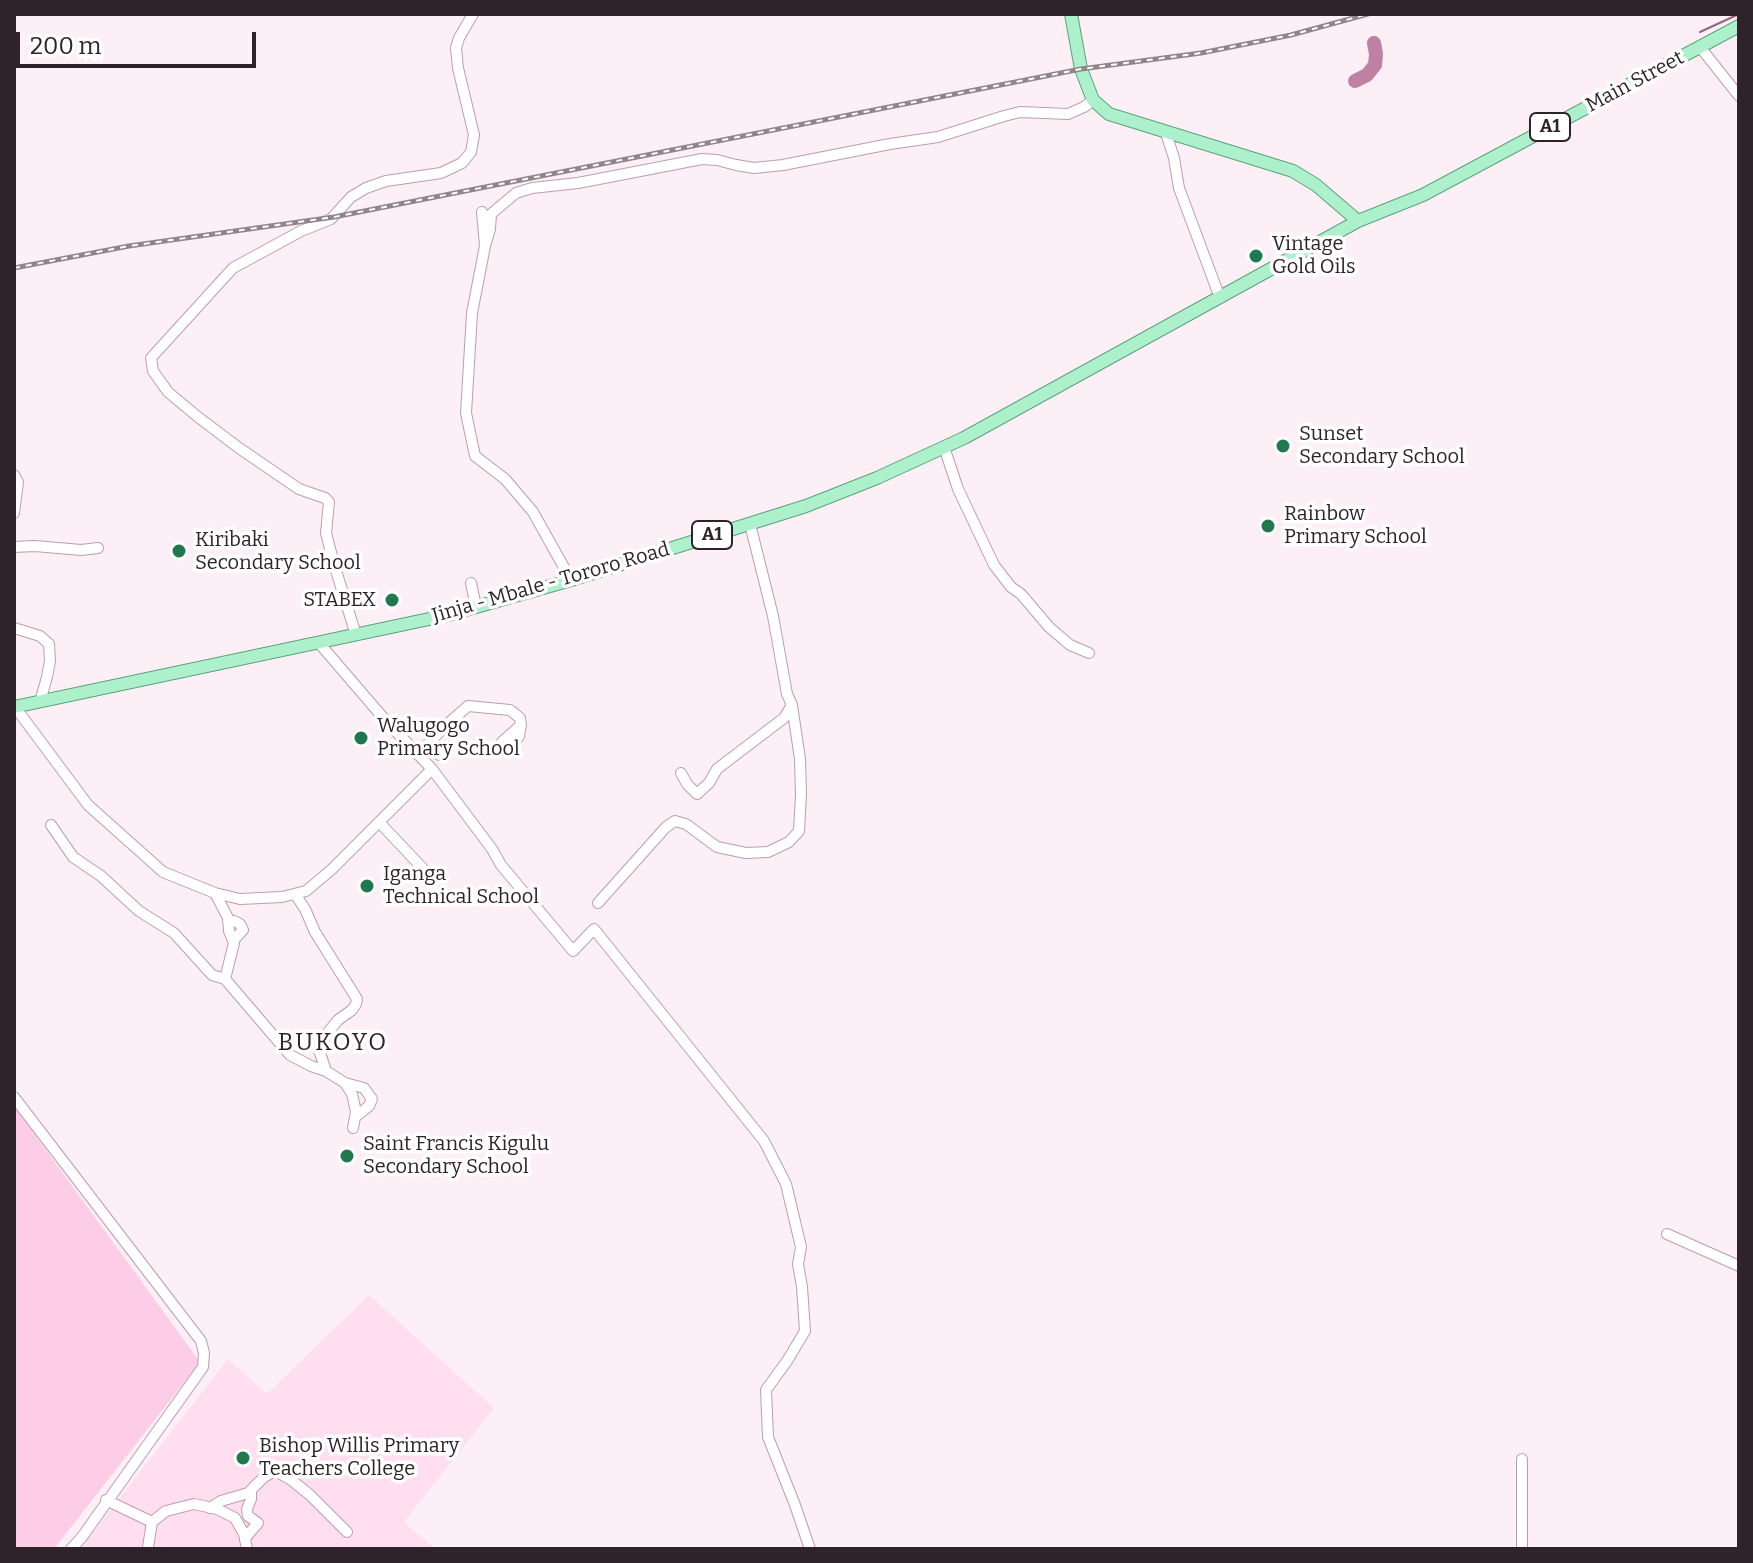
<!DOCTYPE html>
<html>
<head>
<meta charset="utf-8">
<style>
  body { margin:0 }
  #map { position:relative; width:1753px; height:1563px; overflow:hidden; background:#fdeff6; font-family:Bitter,serif }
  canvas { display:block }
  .frame { position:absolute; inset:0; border:16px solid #2f2329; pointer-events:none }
  .scale { position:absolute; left:16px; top:32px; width:240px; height:36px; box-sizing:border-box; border:4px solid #2f2329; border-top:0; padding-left:10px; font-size:24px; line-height:28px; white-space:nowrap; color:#2f2329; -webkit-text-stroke:6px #fff; paint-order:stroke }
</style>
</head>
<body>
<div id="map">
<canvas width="1753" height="1563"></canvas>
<div class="frame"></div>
<div class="scale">200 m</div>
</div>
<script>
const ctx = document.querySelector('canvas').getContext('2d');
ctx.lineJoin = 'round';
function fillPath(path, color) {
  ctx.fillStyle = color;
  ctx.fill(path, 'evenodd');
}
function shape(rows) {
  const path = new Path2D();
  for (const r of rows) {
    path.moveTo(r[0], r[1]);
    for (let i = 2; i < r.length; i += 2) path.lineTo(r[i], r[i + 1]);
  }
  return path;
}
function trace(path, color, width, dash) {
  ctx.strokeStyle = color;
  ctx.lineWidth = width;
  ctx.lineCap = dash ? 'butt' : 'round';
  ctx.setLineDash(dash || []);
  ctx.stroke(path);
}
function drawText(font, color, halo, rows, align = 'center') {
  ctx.font = font + ' Bitter,serif';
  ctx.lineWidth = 7;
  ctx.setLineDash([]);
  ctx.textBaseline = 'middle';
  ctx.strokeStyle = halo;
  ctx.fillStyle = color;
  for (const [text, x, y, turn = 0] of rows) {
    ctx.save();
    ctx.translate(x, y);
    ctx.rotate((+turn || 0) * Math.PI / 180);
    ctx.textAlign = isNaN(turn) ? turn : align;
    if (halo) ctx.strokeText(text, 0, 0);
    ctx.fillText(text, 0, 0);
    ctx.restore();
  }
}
fillPath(shape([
  [369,1295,494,1408,404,1522,435,1549,80,1549,228,1359,267,1394]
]), '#ffdeef');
fillPath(shape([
  [14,1106,200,1362,54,1549,14,1549]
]), '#fdcde7');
trace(shape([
  [1700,32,1739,14]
]), '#93657f', 2);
trace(shape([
  [1355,81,1367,75,1375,65,1376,54,1374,43]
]), '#be81a4', 14);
const minor = shape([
  [1700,47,1739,96],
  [1166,133,1174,158,1179,188,1220,298],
  [482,212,485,246,472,313,466,413,475,456,505,479,533,512,571,580],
  [485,246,490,229,491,214,516,193,532,188,578,183,702,159,717,160,736,165,754,168,783,165,890,144,938,137,1004,116,1020,112,1068,114,1084,107,1093,100],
  [944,447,958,489,994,565,1011,587,1021,594,1049,627,1070,645,1089,653],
  [14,475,18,482,14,513],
  [14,547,35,546,81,550,98,548],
  [471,583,476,607],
  [14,628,40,636,49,644,50,661,47,677,40,702],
  [356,635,334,564,326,533,329,502,325,498,299,489,239,448,198,417,168,392,153,371,151,358,233,268,301,231,331,219,351,197,366,188,386,181,441,173,462,163,471,152,474,135,458,68,456,48,459,38,473,14],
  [319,643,386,721,432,769,492,849,501,865,573,951,594,929,764,1141,786,1184,801,1247,798,1264,802,1287,805,1331,787,1361,766,1390,768,1437,795,1505,810,1549],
  [15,707,88,805,163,872,215,893,240,899,282,897,306,891,331,870,432,769],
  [427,745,439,755],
  [418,755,444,727,468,706,510,710,520,718,521,725,519,736,509,750,502,745,502,742,521,725],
  [681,773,687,784,697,794,709,783,717,769,784,718,792,705],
  [379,822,430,876],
  [51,825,73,857,101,876,139,911,174,933,212,975,225,979,290,1055,311,1066,326,1071,345,1083,352,1094,356,1112,353,1128],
  [215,893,228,918,229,931,234,943,225,979],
  [295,894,305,909,315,932,357,999,356,1004,352,1010,338,1020,325,1036,319,1050,326,1071],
  [598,903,666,827,675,821,686,824,717,847,746,853,768,852,789,842,799,831,801,795,800,759,792,705,787,694,773,616,750,524],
  [228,921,234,921,240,924,243,930,233,941],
  [345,1083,364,1088,372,1099,369,1106,355,1117],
  [14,1097,201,1341,204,1353,203,1367,82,1537,71,1549],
  [1667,1234,1739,1266],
  [106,1500,152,1522,166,1511,194,1504,217,1509,235,1518,244,1534,247,1549],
  [210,1508,221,1501,248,1493,264,1477,273,1472,277,1472,290,1479,310,1495,347,1532],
  [245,1538,258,1523,248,1516,247,1509,251,1499,251,1491],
  [148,1547,152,1522],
  [1522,1549,1522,1459]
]);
const major = shape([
  [1071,14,1081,69,1093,100,1109,114,1293,171,1316,185,1358,221],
  [14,707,448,615,571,580,806,506,877,478,964,438,1358,221,1423,195,1739,26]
]);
trace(minor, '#bd9daf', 12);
trace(major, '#5ca37c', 14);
trace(minor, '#fff', 10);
trace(major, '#acf1cb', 12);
const rail = shape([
  [14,268,129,246,334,217,1081,69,1201,53,1291,35,1368,14]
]);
trace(rail, '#91848a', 5);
trace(rail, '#fff', 2, [6]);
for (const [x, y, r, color] of [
  [1256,256,8,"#20794d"],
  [1283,446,8,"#20794d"],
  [1268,526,8,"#20794d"],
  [179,551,8,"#20794d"],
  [392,600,8,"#20794d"],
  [361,738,8,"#20794d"],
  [367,886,8,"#20794d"],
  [347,1156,8,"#20794d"],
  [243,1458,8,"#20794d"]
]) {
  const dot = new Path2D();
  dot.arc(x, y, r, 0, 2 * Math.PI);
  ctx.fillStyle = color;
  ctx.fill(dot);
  trace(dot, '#fff', 3);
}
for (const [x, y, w] of [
  [1550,127,40],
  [712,535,40]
]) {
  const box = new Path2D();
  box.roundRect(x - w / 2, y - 14, w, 28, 6);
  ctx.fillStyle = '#fff';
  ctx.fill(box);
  trace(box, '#2f2329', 2);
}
drawText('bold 18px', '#2f2329', null, [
  ["A1",1550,127],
  ["A1",712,535]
]);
drawText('20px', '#2f2329', '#fff', [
  ["Main Street",1635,82,-28],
  ["Jinja - Mbale - Tororo Road",551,583,-16]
]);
drawText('20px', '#2f2329', '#fff', [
  ["Vintage",1272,244],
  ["Gold Oils",1272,267],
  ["Sunset",1299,434],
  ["Secondary School",1299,457],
  ["Rainbow",1284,514],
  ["Primary School",1284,537],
  ["Kiribaki",195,540],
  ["Secondary School",195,563],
  ["STABEX",376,600,"right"],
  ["Walugogo",377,726],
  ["Primary School",377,749],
  ["Iganga",383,874],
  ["Technical School",383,897],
  ["Saint Francis Kigulu",363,1144],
  ["Secondary School",363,1167],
  ["Bishop Willis Primary",259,1446],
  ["Teachers College",259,1469]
], 'left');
ctx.letterSpacing = '2px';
drawText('24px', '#2f2329', '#fff', [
  ["BUKOYO",333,1043]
]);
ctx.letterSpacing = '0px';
</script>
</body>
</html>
